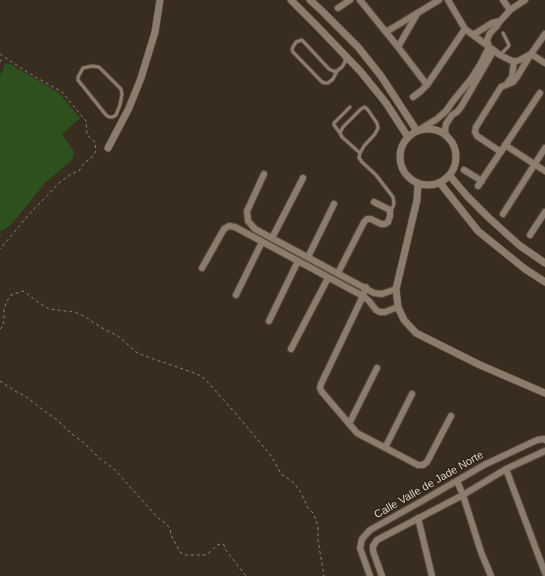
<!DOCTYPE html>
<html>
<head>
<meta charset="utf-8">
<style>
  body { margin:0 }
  canvas { display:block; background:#392d1f }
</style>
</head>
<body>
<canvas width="545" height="576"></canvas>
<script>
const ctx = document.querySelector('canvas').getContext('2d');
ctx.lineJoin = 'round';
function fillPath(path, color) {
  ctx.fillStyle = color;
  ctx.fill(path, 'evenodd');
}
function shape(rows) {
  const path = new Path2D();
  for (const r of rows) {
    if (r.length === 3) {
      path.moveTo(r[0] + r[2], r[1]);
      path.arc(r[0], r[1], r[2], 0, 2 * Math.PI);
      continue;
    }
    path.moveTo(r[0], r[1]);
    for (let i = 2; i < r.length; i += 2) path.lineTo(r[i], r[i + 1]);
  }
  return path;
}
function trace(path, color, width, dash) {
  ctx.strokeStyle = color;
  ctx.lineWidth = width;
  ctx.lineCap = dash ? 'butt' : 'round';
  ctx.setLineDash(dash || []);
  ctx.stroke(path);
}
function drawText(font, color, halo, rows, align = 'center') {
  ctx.font = font + ' Helvetica,sans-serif';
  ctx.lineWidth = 3;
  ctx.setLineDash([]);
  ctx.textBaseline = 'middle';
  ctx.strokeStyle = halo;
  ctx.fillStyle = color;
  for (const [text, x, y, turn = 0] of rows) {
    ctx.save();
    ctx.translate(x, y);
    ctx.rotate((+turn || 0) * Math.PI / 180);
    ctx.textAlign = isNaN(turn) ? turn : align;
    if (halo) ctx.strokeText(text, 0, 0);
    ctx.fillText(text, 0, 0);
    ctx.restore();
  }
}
fillPath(shape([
  [5,63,10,64,58,92,71,107,80,118,62,134,73,150,74,155,72,160,45,183,11,225,0,232,0,75,3,70]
]), '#2e4f1e');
const service = shape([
  [500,55,508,47,509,45,503,33],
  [92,66,99,67,121,89,122,94,120,105,116,115,113,117,109,117,106,115,78,80,78,77,83,68,92,66],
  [337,71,333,79,328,83,325,83,322,82,293,52,292,49,293,47,296,42,302,40,329,69,333,71,337,71,342,67,345,62,345,58],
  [340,133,334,125,334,123,350,107],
  [360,153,342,137,340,133,343,127,361,109,365,107,368,110,377,123,378,128,375,134,364,146,360,153,359,158,362,162,376,175,393,197,394,204,391,211]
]);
const minor = shape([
  [360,0,398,47,427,85],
  [448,0,465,29,500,55,512,61,517,61,520,60,531,54,545,34],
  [503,0,510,10],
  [338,8,350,0],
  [386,32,439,0],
  [473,35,492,23,500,21],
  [398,47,417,14],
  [508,82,512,77,514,61],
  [413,97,421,91,427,85,465,29],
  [422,128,437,119,446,111,453,101,471,79,481,63,489,47,487,40,490,33,496,27,500,21,504,17,510,10,525,0],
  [446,135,445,130,446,124,452,115,457,112,461,107,494,50],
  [505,145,545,171],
  [501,152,477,136,475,132,476,127,501,87,513,82,517,77,531,54,545,63],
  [464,170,482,181],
  [264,174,247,211,248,221,255,229,374,293,382,294,396,289],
  [478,186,540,93],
  [503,214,545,148],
  [530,235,545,212],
  [272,238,303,178],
  [308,257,334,204],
  [202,268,224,229,229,226,235,227,363,296,369,301,376,310,380,312,385,312,398,307],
  [338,273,364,222,367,219,371,219,381,224,385,224,388,222,390,216,390,210,374,202],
  [366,287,363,296,321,384,320,388,322,392,357,433,418,465,423,465,427,462,451,416],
  [236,295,262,242],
  [269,321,298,261],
  [291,349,328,278],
  [349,424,377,368],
  [385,448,412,394],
  [506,469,545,573],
  [457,481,463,495,481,552,491,576],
  [418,518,432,576],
  [370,576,360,548,362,539,370,530,422,501,484,465,537,440,544,439,545,440],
  [382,576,373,551,373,546,377,540,463,495,506,469,545,451]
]);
const tertiary = shape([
  [291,0,316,25,361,72,386,103,408,137],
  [310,0,322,11,358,47,381,76,417,131],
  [428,157,28],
  [108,148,129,108,141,78,155,32,160,0],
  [450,176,467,196,488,217,519,245,545,263],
  [440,183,478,231,525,269,545,282],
  [418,184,417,200,396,289,398,307,404,320,416,333,480,365,545,393]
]);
trace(service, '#554b3f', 4.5);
trace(minor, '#554b3f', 8);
trace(tertiary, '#554b3f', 8);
trace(shape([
  [0,54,27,72,62,92,86,121,87,135,95,142,96,151,92,157,83,164,79,171,71,174,59,183,42,201,32,211,0,249],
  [0,62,3,57],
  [0,329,3,326,4,318,4,309,6,303,11,295,23,291,41,304,49,309,74,312,82,315,102,328,118,336,136,352,145,356,197,374,205,379,237,415,272,457,281,474,294,483,300,491,308,508,313,513,316,520,318,527,318,540,324,576],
  [0,381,15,391,25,396,43,410,56,419,72,434,84,443,98,457,115,470,148,507,157,517,165,523,170,528,171,535,180,552,185,555,205,555,210,552,217,545,221,544,224,545,225,549,246,576]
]), '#8d8277', 1, [3, 3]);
trace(service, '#8b7c6d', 3);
trace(minor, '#8b7c6d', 6);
trace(tertiary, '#8b7c6d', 7);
drawText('11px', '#dfd6ce', '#2f2316', [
  ["Calle Valle de Jade Norte",429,485,-30]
]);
</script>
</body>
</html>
